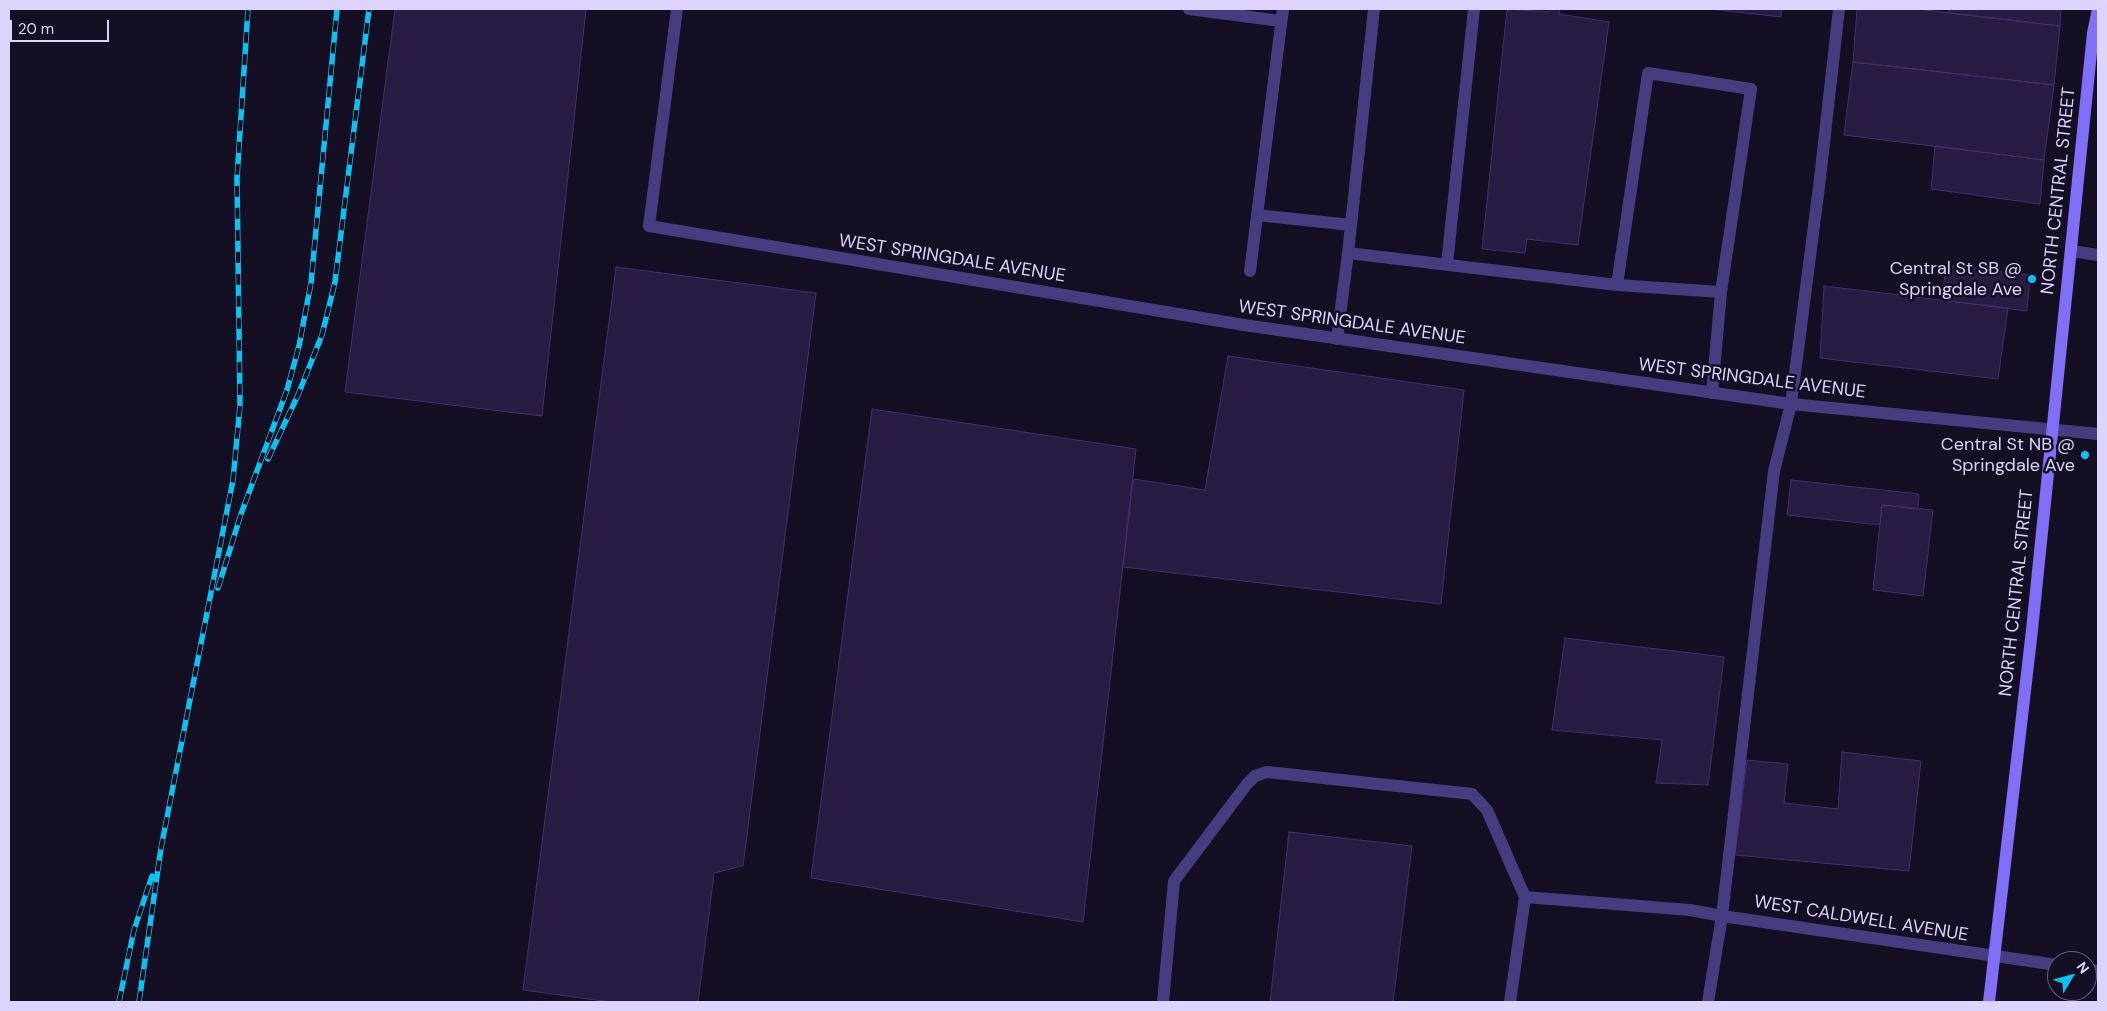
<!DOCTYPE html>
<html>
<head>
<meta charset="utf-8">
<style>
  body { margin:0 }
  #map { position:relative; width:2107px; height:1011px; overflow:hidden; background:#150f23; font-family:"DM Sans",sans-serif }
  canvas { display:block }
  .frame { position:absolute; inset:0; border:10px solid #ddd4fd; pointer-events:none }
  .north { position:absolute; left:2047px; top:951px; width:50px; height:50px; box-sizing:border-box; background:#150f23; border:1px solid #655e7a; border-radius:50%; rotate:53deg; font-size:14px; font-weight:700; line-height:20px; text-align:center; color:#ddd4fd }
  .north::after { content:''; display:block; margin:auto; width:18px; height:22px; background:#0bc3f2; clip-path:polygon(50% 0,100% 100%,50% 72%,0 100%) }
  .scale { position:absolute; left:10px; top:20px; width:99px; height:22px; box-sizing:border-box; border:2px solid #ddd4fd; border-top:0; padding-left:6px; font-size:15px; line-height:18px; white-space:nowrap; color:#ddd4fd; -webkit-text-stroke:4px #150f23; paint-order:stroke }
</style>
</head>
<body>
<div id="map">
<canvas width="2107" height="1011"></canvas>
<div class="frame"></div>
<div class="north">N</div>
<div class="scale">20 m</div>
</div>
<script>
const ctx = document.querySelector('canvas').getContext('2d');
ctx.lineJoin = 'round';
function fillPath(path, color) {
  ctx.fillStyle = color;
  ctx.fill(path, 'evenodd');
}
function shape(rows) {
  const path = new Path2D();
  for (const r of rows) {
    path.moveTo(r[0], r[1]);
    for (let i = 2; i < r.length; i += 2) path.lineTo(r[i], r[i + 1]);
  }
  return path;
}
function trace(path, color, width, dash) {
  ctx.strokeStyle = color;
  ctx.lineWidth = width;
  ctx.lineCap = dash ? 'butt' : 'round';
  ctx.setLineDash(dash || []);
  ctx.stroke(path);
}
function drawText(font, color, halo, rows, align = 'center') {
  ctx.font = font + ' "DM Sans",sans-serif';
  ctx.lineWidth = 5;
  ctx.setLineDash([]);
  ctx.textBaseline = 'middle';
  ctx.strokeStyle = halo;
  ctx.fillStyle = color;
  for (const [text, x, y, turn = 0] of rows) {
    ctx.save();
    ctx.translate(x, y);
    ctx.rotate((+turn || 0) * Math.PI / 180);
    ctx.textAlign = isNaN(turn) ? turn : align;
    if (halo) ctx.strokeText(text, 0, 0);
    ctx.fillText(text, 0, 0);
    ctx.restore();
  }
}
const building = shape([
  [395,9,586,9,542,416,345,392,395,9],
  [1507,9,1548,12,1548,9,1560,9,1559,14,1609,22,1578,245,1527,239,1525,253,1482,249,1507,9],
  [1710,9,1782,9,1781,17,1710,9],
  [1857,9,1917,9,2060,26,2054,85,1853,62,1857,9],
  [1949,9,2061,9,2060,26,1948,13,1949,9],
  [1853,62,2054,85,2044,160,1844,135,1853,62],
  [1935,146,2044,160,2040,204,1931,189,1935,146],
  [1946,265,2030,275,2027,311,1942,300,1946,265],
  [616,267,816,293,743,866,714,873,698,1002,611,1002,523,990,616,267],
  [1824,286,2008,308,1998,379,1820,358,1824,286],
  [1228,356,1464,390,1441,604,1123,567,1133,479,1205,490,1228,356],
  [872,409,1136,449,1083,922,811,878,872,409],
  [1791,480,1919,494,1918,509,1882,505,1880,525,1787,515,1791,480],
  [1882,505,1933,510,1923,596,1873,590,1882,505],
  [1565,638,1724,657,1708,785,1656,783,1662,740,1552,730,1565,638],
  [1842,752,1921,761,1909,871,1735,855,1747,760,1788,764,1784,803,1838,809,1842,752],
  [1289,832,1412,846,1393,1002,1270,1002,1289,832]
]);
fillPath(building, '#281c43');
trace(building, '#422f6e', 1);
trace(shape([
  [1189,9,1281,21],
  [1257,215,1351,225,1348,253,1617,285,1721,292,1712,393],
  [1351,225,1374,9],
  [649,226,677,9],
  [2071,251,2098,255],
  [1447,264,1474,9],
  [1250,271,1283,9],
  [1617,285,1648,73,1751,89,1721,292],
  [1337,339,1348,253],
  [1163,1002,1174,881,1247,784,1255,776,1267,772,1472,794,1487,810,1525,897,1690,910,1722,916],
  [1510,1002,1525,897],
  [1708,1002,1722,916,1774,471,1791,404,1819,187,1839,9]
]), '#463d80', 12);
trace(shape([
  [649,226,1244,325,1791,404,2098,434],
  [1722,916,2057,965],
  [2087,969,2098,971]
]), '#463d80', 12);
trace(shape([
  [1989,1002,2032,630,2093,33,2098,9]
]), '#816ff8', 12);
const rail = shape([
  [268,459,298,395,322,335,335,282,369,9],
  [218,588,241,514,287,390,299,346,311,283,337,9],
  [119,1002,134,930,152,876],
  [139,1002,161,848,233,480,240,406,237,178,248,9]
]);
trace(rail, '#0bc3f2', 5.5);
trace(rail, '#150f23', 4, [11]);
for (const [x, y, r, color] of [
  [2032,279,5,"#0bc3f2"],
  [2085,455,5,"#0bc3f2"]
]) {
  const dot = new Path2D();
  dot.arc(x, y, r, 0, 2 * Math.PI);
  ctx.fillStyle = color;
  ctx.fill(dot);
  trace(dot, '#150f23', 2);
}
drawText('18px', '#ddd4fd', '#150f23', [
  ["NORTH CENTRAL STREET",2059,191,-84],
  ["WEST SPRINGDALE AVENUE",952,259,9],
  ["WEST SPRINGDALE AVENUE",1352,323,8],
  ["WEST SPRINGDALE AVENUE",1752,379,7],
  ["NORTH CENTRAL STREET",2017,593,-84],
  ["WEST CALDWELL AVENUE",1861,919,9]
]);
drawText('18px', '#ddd4fd', '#150f23', [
  ["Central St SB @",2022,269],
  ["Springdale Ave",2022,290],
  ["Central St NB @",2075,445],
  ["Springdale Ave",2075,466]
], 'right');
</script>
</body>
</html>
